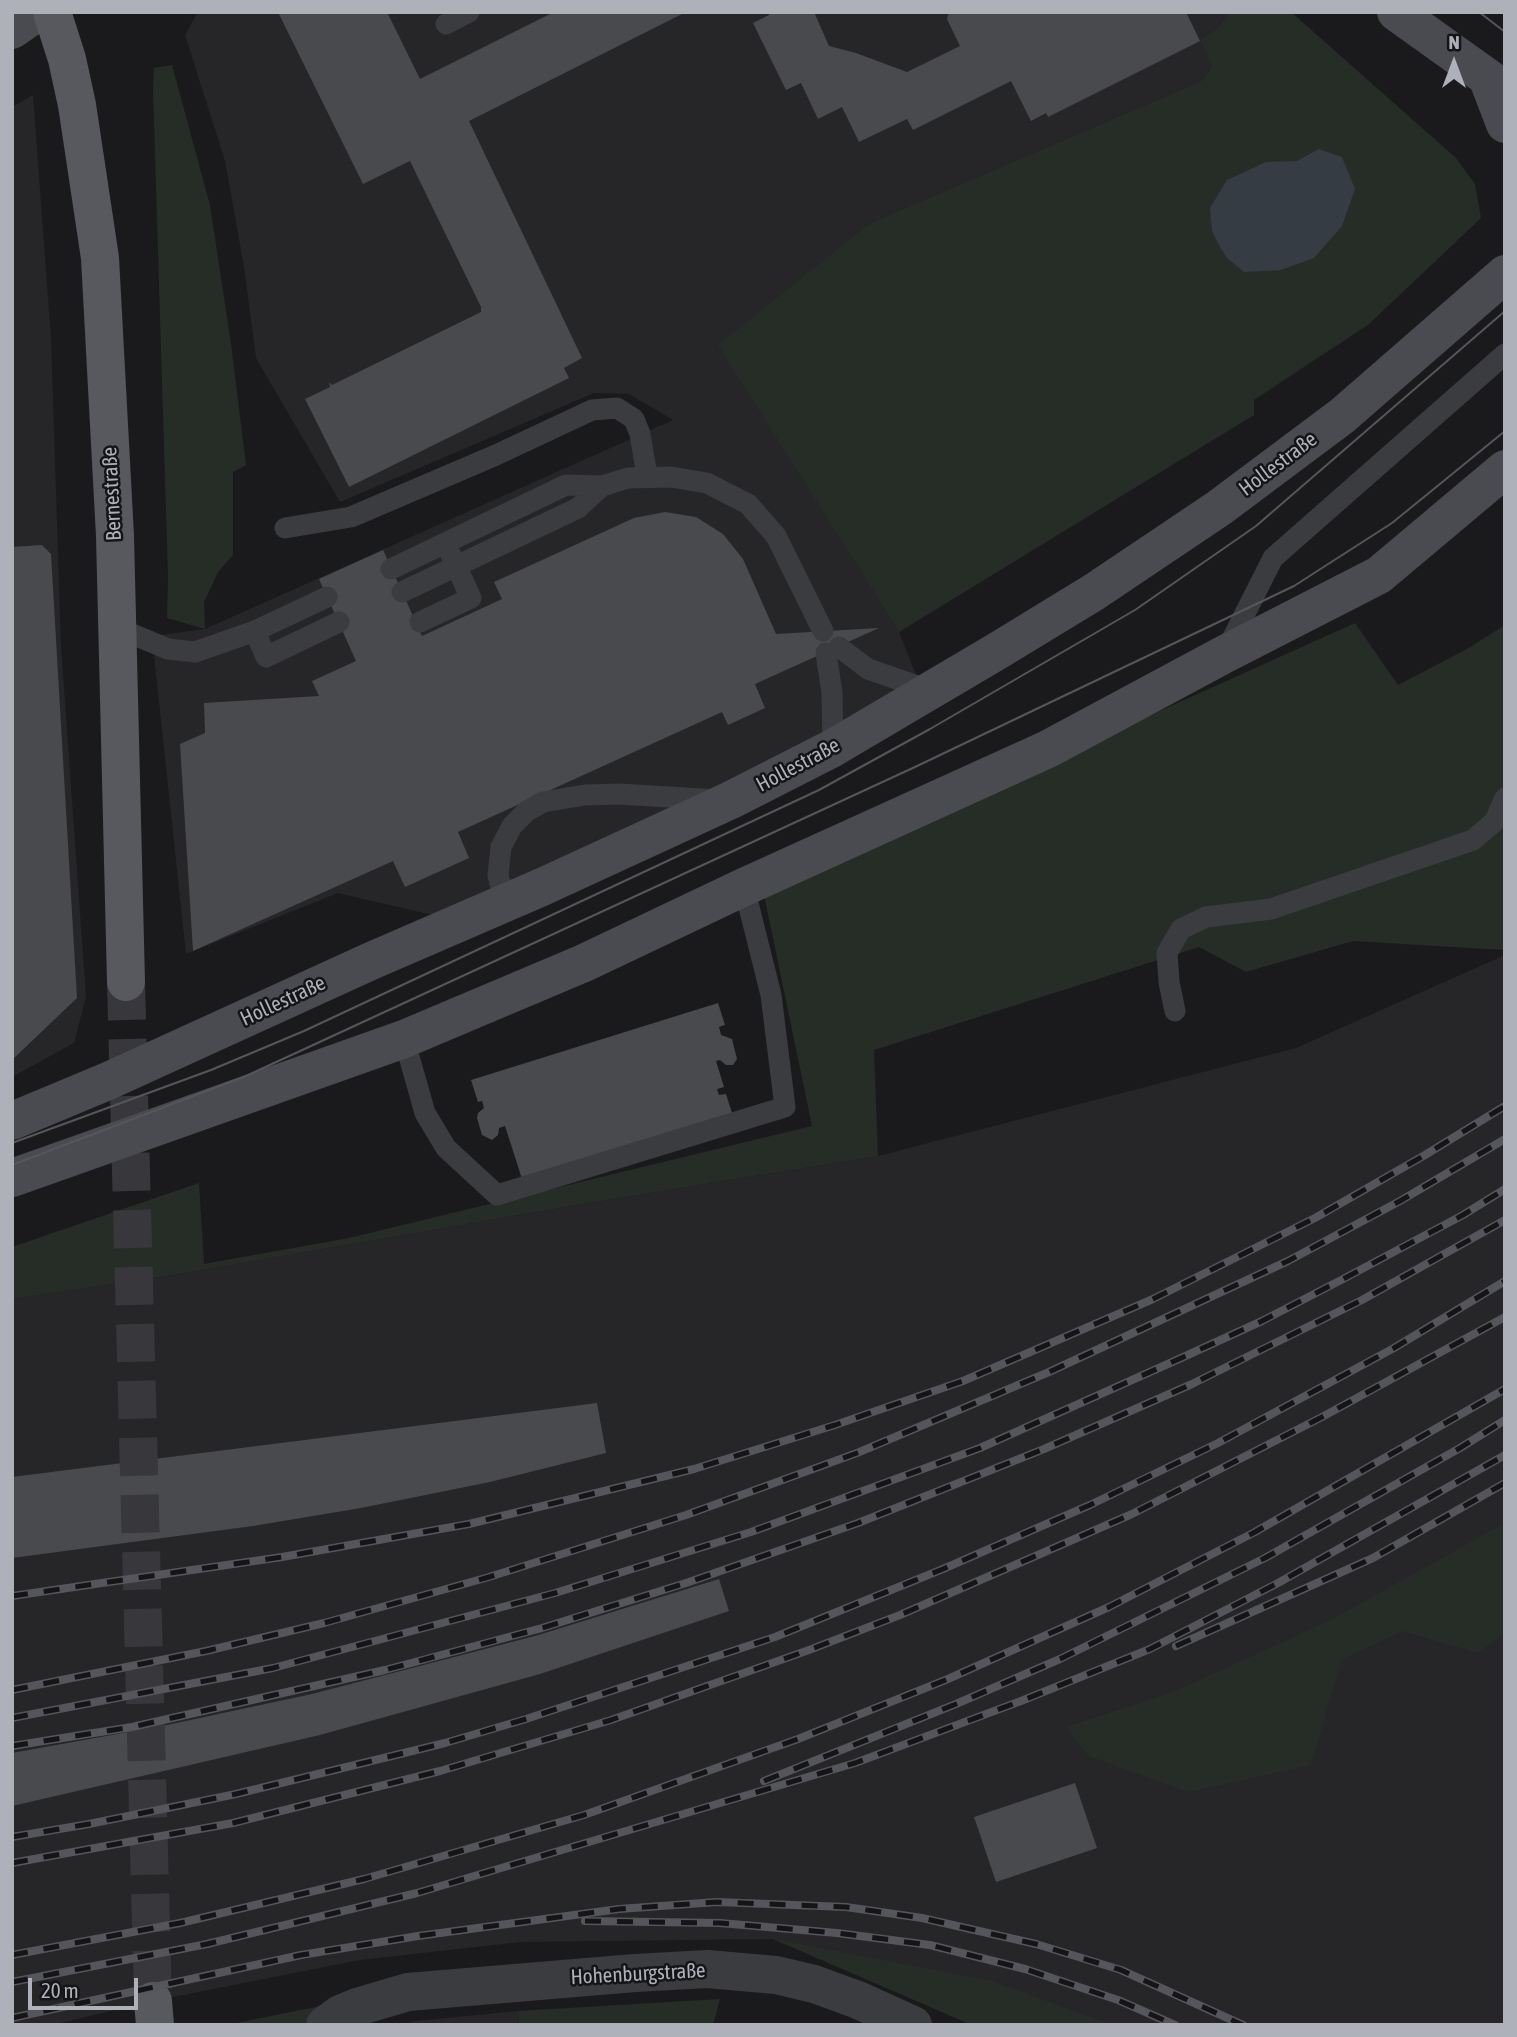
<!DOCTYPE html>
<html>
<head>
<meta charset="utf-8">
<style>
  body { margin:0 }
  #map { position:relative; width:1517px; height:2037px; overflow:hidden; background:#1a1a1c; font-family:"Asap Condensed",sans-serif }
  canvas { display:block }
  .frame { position:absolute; inset:0; border:14px solid #aeb1ba; pointer-events:none }
  .north { position:absolute; left:1419px; top:28px; width:70px; height:70px; -webkit-text-stroke:5px #151517; paint-order:stroke; rotate:0deg; font-size:19px; font-weight:700; line-height:28px; text-align:center; color:#aeb1ba }
  .north::after { content:''; display:block; margin:auto; width:24px; height:32px; background:#aeb1ba; clip-path:polygon(50% 0,100% 100%,50% 72%,0 100%) }
  .scale { position:absolute; left:28px; top:1978px; width:110px; height:32px; box-sizing:border-box; border:4px solid #aeb1ba; border-top:0; padding-left:9px; font-size:21px; line-height:24px; white-space:nowrap; color:#aeb1ba; -webkit-text-stroke:5px #151517; paint-order:stroke }
</style>
</head>
<body>
<div id="map">
<canvas width="1517" height="2037"></canvas>
<div class="frame"></div>
<div class="north">N</div>
<div class="scale">20 m</div>
</div>
<script>
const ctx = document.querySelector('canvas').getContext('2d');
ctx.lineJoin = 'round';
function fillPath(path, color) {
  ctx.fillStyle = color;
  ctx.fill(path, 'evenodd');
}
function shape(rows) {
  const path = new Path2D();
  for (const r of rows) {
    path.moveTo(r[0], r[1]);
    for (let i = 2; i < r.length; i += 2) path.lineTo(r[i], r[i + 1]);
  }
  return path;
}
function trace(path, color, width, dash) {
  ctx.strokeStyle = color;
  ctx.lineWidth = width;
  ctx.lineCap = dash ? 'butt' : 'round';
  ctx.setLineDash(dash || []);
  ctx.stroke(path);
}
function drawText(font, color, halo, rows, align = 'center') {
  ctx.font = font + ' "Asap Condensed",sans-serif';
  ctx.lineWidth = 5;
  ctx.setLineDash([]);
  ctx.textBaseline = 'middle';
  ctx.strokeStyle = halo;
  ctx.fillStyle = color;
  for (const [text, x, y, turn = 0] of rows) {
    ctx.save();
    ctx.translate(x, y);
    ctx.rotate((+turn || 0) * Math.PI / 180);
    ctx.textAlign = isNaN(turn) ? turn : align;
    if (halo) ctx.strokeText(text, 0, 0);
    ctx.fillText(text, 0, 0);
    ctx.restore();
  }
}
fillPath(shape([
  [198,12,1228,12,1219,27,1200,40,1212,67,1201,81,870,223,719,345,899,632,919,682,790,753,441,917,338,893,186,954,152,636,205,629,673,420,629,394,594,393,340,502,256,358,244,267,225,161,185,35],
  [33,95,51,338,61,646,86,997,74,1043,12,1077,12,107],
  [1505,955,1505,2025,972,2025,773,1939,520,1942,360,1960,153,2001,52,2025,12,2025,12,1299,173,1275,583,1204,878,1156,1296,1048],
  [518,2011,519,2025,403,2025,414,2021]
]), '#262629');
fillPath(shape([
  [1228,12,1291,12,1456,158,1475,184,1481,218,1369,324,1254,400,1254,415,899,632,718,345,870,223,1201,81,1212,67,1200,40,1219,27],
  [172,65,210,205,231,344,246,465,233,472,233,555,218,572,204,602,205,629,167,618,168,576,153,89,154,68],
  [1355,623,1398,685,1467,649,1505,625,1505,950,1353,941,1246,972,1199,947,874,1050,878,1156,583,1204,173,1275,12,1299,12,1247,199,1183,204,1264,349,1238,812,1126,763,890],
  [1505,1523,1505,1632,1478,1653,1402,1631,1341,1660,1311,1765,1188,1792,1089,1756,1066,1727,1171,1693,1331,1620],
  [773,1939,992,1981,1112,2025,972,2025],
  [720,1999,713,2025,519,2025,518,2011],
  [330,2004,302,2025,227,2025]
]), '#262d27');
fillPath(shape([
  [1319,149,1342,157,1355,189,1342,226,1314,258,1281,270,1244,272,1227,258,1220,247,1212,231,1210,208,1227,180,1266,162,1297,161]
]), '#353c44');
fillPath(shape([
  [278,12,387,12,420,79,554,12,686,12,469,121,582,358,564,368,569,378,349,487,305,399,330,387,329,382,332,385,481,312,481,307,410,161,363,184],
  [769,12,814,12,829,46,856,53,907,72,960,46,947,19,949,12,1186,12,1200,41,1048,117,1046,113,1031,121,1011,81,913,130,907,119,859,142,842,107,818,119,801,83,786,90,753,23,769,15],
  [665,512,696,517,723,534,743,559,776,634,879,628,755,684,765,708,728,725,722,712,458,832,469,858,405,887,393,861,193,951,180,744,205,733,204,703,319,696,312,681,356,661,319,579,383,550,422,636,502,599,494,582,634,518],
  [42,545,51,554,77,998,12,1060,12,547],
  [718,1003,725,1025,719,1027,721,1035,732,1039,737,1059,733,1065,726,1065,720,1060,716,1061,724,1087,717,1089,719,1095,726,1094,733,1116,523,1182,505,1126,499,1128,498,1135,492,1140,482,1135,477,1118,478,1113,484,1108,482,1101,478,1102,471,1080],
  [597,1403,606,1453,490,1482,361,1508,253,1526,12,1558,12,1477],
  [719,1579,729,1611,540,1674,320,1735,12,1806,12,1753,167,1725,312,1694,535,1636],
  [1075,1783,1097,1848,996,1882,974,1817]
]), '#494a4e');
trace(shape([
  [126,982,153,2001]
]), '#38383c', 38, [38, 19]);
trace(shape([
  [446,24,469,12],
  [285,528,351,517,496,455,592,410,617,408,634,419,640,434,647,476],
  [391,569,566,485,602,486,628,478,671,477,707,483,748,504,776,536,823,631],
  [402,592,578,508,602,486],
  [420,622,471,598,451,555],
  [115,627,168,649,195,652,255,631,327,597],
  [255,631,266,657,339,622],
  [839,647,868,669,929,690],
  [1227,649,1273,558,1505,354],
  [826,653,832,693,833,748],
  [505,903,498,875,501,847,512,826,527,811,543,802,585,795,619,794,718,800],
  [1175,1011,1169,982,1167,953,1181,929,1206,917,1271,909,1473,840,1495,821,1505,798],
  [404,1039,425,1113,446,1148,497,1195,785,1107,771,995,744,887]
]), '#3b3c40', 21);
trace(shape([
  [325,2025,340,2014,357,2007,408,1992,635,1973,707,1969,776,1975,814,1984,858,2000,913,2025]
]), '#3b3c40', 38);
trace(shape([
  [1396,12,1505,90],
  [12,30,38,12],
  [1487,77,1505,124],
  [12,1121,108,1081,371,961,542,887,731,800,833,748,999,650,1094,592,1219,508,1342,416,1505,274],
  [12,1178,404,1039,584,963,744,887,1048,749,1225,654,1379,575,1505,469]
]), '#4a4b50', 38);
trace(shape([
  [52,12,67,59,77,105,100,258,115,536,126,982],
  [153,2001,155,2025]
]), '#58595f', 38);
trace(shape([
  [1479,12,1505,32],
  [12,1143,211,1070,304,1031,819,790,930,729,1135,610,1256,526,1505,311],
  [12,1165,246,1076,915,767,1294,586,1392,523,1505,431]
]), '#55565b', 2);
const rail = shape([
  [12,1596,282,1557,469,1524,694,1469,835,1425,963,1381,1153,1299,1315,1218,1425,1155,1505,1106],
  [1176,1646,1373,1558,1505,1483],
  [12,1690,206,1651,324,1623,489,1577,686,1515,857,1453,1049,1372,1288,1261,1400,1201,1505,1139],
  [12,1718,273,1668,555,1593,751,1532,980,1448,1179,1359,1262,1321,1345,1278,1463,1215,1505,1189],
  [12,1746,132,1727,385,1670,542,1628,689,1582,858,1523,1044,1449,1192,1384,1362,1300,1505,1220],
  [764,1781,956,1704,1060,1659,1265,1558,1460,1448,1505,1420],
  [12,1837,89,1824,236,1794,445,1743,526,1719,775,1637,943,1569,1090,1505,1218,1443,1394,1348,1505,1281],
  [12,1863,233,1823,440,1771,611,1720,809,1650,900,1615,1132,1514,1322,1417,1505,1317],
  [585,1921,720,1923,837,1933,930,1945,1025,1969,1118,2000,1175,2025],
  [12,1955,180,1923,364,1879,584,1815,798,1739,948,1679,1109,1607,1255,1532,1505,1389],
  [12,1982,207,1944,417,1893,855,1763,1021,1701,1150,1649,1278,1583,1505,1455],
  [12,2018,301,1955,418,1936,619,1909,717,1902,846,1907,922,1918,1036,1944,1121,1970,1243,2025]
]);
trace(rail, '#55565b', 8);
trace(rail, '#151517', 5, [16]);
drawText('21px', '#aeb1ba', '#151517', [
  ["Hollestraße",1278,464,-37],
  ["Bernestraße",112,494,-93],
  ["Hollestraße",798,765,-28],
  ["Hollestraße",283,1001,-25],
  ["Hohenburgstraße",638,1974,-3]
]);
</script>
</body>
</html>
